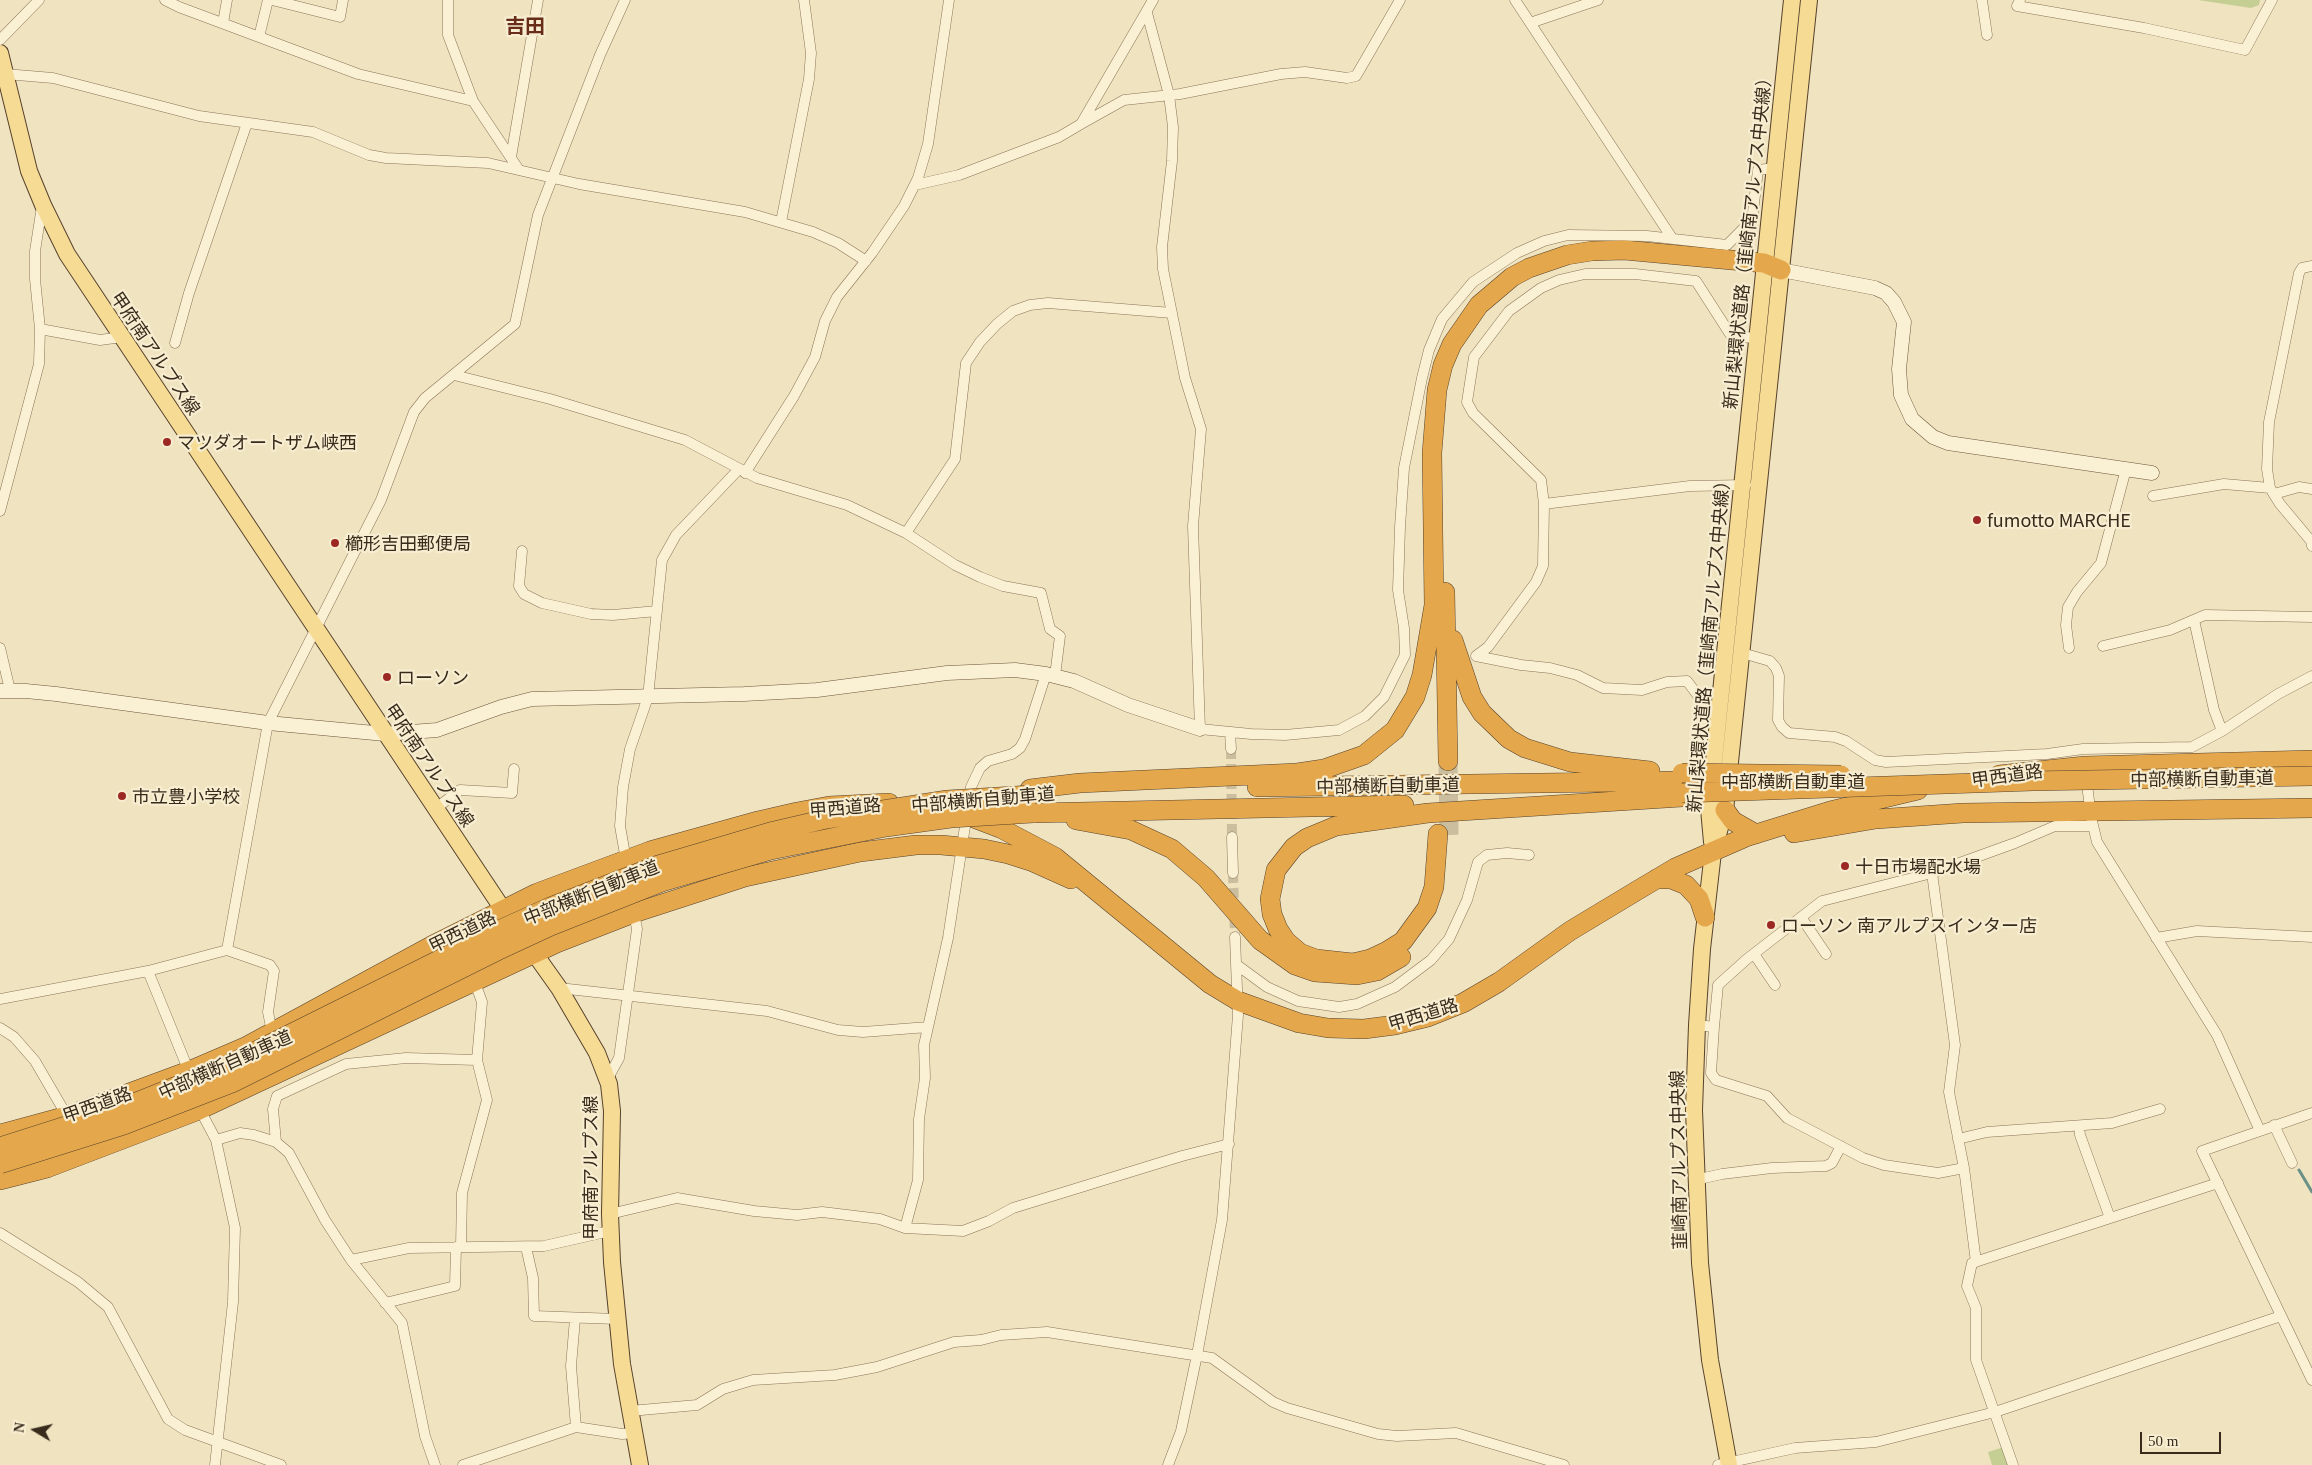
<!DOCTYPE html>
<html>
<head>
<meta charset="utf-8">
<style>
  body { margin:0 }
  #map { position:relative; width:2312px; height:1465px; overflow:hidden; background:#f0e3c0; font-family:Georgia,serif }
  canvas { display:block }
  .north { position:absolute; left:10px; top:1405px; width:50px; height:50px; -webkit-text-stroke:4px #f7edd0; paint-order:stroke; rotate:279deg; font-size:14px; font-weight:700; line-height:20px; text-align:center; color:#392b1c }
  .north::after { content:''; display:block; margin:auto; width:18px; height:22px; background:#392b1c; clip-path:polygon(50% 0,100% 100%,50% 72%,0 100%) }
  .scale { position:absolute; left:2140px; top:1432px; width:81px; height:22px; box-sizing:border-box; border:2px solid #392b1c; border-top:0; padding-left:6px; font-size:15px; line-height:18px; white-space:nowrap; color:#392b1c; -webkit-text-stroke:4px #f7edd0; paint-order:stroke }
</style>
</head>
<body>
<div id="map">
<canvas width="2312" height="1465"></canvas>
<div class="north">N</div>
<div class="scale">50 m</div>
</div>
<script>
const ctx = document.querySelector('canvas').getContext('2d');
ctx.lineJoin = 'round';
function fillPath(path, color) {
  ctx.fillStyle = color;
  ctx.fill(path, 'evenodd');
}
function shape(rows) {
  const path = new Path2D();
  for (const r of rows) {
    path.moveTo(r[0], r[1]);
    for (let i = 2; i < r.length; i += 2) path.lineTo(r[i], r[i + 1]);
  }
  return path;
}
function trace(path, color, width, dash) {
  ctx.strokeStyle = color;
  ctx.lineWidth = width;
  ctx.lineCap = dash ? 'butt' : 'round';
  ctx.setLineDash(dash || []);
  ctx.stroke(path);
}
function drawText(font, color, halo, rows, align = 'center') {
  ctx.font = font + ' Georgia,"Noto Sans JP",serif';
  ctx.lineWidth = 4.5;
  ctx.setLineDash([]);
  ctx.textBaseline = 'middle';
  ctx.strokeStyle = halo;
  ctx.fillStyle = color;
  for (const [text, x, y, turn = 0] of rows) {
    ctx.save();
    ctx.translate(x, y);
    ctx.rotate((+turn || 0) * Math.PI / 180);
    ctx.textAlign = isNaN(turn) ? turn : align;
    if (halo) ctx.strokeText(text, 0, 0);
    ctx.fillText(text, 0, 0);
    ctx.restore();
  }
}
fillPath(shape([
  [2198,0,2260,0,2259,5,2251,8],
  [2004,1447,2010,1465,1992,1465,1988,1452]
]), '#c5ce93');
trace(shape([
  [2299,1170,2312,1192]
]), '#6a9088', 3);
trace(shape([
  [1231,749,1232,837],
  [1233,873,1235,937]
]), '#cbbe9f', 10, [10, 5]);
trace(shape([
  [1448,761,1449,835]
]), '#cbbe9f', 19, [19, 9]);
const street = shape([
  [165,0,179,7,358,74,473,101],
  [272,0,340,17,343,0],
  [448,0,448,35,473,101,519,170],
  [1515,0,1672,238],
  [1982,0,1987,35],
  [2020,0,2017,6,2144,28,2245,50,2272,0],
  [1147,13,1169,95,1173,127,1172,161,1162,247,1163,269,1185,378,1201,429,1193,526,1200,729,1251,734,1285,735,1339,730,1365,716,1384,697,1405,655,1404,628,1398,590,1400,527,1404,468,1422,378,1429,350,1442,319,1473,282,1517,253,1544,241,1568,235,1647,236,1727,245,1752,220,1758,170,1775,168],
  [223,23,227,0],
  [1530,23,1598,0],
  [259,37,268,0],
  [0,40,39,0],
  [5,74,53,78,199,116,313,132,369,155,386,158,488,163,579,184,745,212,813,232,838,243,866,261],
  [1081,124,1124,100,1180,94,1281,74,1305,72,1347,78,1356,76,1400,0],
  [511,157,538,0],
  [915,185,959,175,1059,137,1081,124,1153,0],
  [781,222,809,79,811,53,804,0],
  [2312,266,2302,268,2299,273,2269,422,2267,469,2270,488,2280,504,2311,541,2312,546],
  [40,329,100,340,122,337],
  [175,343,189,293,247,123],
  [454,375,550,399,685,440,757,478,847,505,906,533,955,565,980,577,1003,586,1041,593,1050,629,1060,636,1055,676],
  [745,473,794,396,815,357,825,321,837,297,872,253,904,206,918,178,928,144,949,0],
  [2274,494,2299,487,2312,489],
  [2153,496,2224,484,2270,488],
  [1544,504,1690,486,1746,485],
  [0,511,39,364,40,329,35,279,35,251,42,206],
  [906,533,955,459,966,363,980,342,997,324,1013,311,1030,305,1048,303,1172,313],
  [522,551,519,586,524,594,542,603,591,614,613,615,657,611],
  [2194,620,2214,710,2222,731],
  [2103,646,2170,630,2205,615,2312,617],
  [0,648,10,690],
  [2069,648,2066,625,2068,607,2077,592,2101,563,2126,469],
  [1742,653,1770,661,1776,668,1779,676,1778,720,1782,727,1789,733,1835,737,1846,741,1875,760,1886,762,2047,754,2083,749,2192,747,2222,731,2278,694,2312,676],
  [1720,707,1705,705,1687,681,1667,682,1642,690,1603,688,1577,675,1550,668,1521,665,1476,656,1488,647,1536,582,1543,566,1544,504,1541,480,1473,413,1467,402,1474,357,1509,311,1541,288,1559,280,1585,274,1635,274,1696,281,1730,334,1757,339],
  [1230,732,1231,749],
  [2086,776,2091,817,2097,842,2217,1035,2260,1131],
  [435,809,460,790,512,793,514,769],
  [1232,837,1233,873],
  [626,860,620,826,623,787,630,749,648,697,662,560,676,535,739,469],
  [1932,873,1955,1045,1949,1092,1964,1168,1976,1262],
  [1801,917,1826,954],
  [2156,938,2197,931,2312,937],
  [227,950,270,965,274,971,268,1012,272,1032],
  [1754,954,1775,985],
  [1237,965,1267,987,1298,1001,1339,1007,1357,1004,1395,987,1431,960,1449,939,1467,900,1478,862,1487,855,1507,853,1529,855],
  [148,971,190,1074],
  [559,988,767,1011,838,1030,863,1032,928,1027],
  [0,999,148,971,227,950,268,723,381,500,414,412,425,398,515,324,538,215,600,55,625,0],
  [1697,1025,1714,1027,1711,1073,1716,1080,1767,1096,1787,1118,1863,1158,1884,1165,1938,1173,1964,1168],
  [1714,1027,1718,985,1747,959,1822,901,1932,873,2015,843,2055,826,2092,826],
  [0,1028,14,1037,35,1061,67,1116],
  [608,1078,619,1058,637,929,634,913],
  [199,1108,216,1140,235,1228,233,1302,215,1465],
  [2312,1113,2202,1151,2312,1380],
  [2274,1125,2292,1163],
  [2079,1126,2080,1135,2110,1218],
  [1958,1139,1987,1132,2112,1123,2160,1109],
  [216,1140,240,1133,254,1135,276,1142,289,1153,325,1220,351,1260,402,1323,425,1436,435,1465],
  [276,1142,273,1109,277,1096,346,1064,406,1058,477,1060],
  [1695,1180,1722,1174,1772,1168,1826,1166,1832,1163,1841,1146],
  [610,1214,677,1198,754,1211,797,1215,822,1212,880,1219,905,1228,963,1231,989,1221,1013,1208,1182,1156,1229,1144],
  [905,1228,918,1180,919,1119,925,1078,924,1045,948,938,971,787,980,768,988,761,1012,754,1020,748,1025,739,1046,674],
  [0,1233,78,1282,108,1307,168,1419,185,1430,281,1465],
  [461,1247,462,1193,487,1100,477,1060,482,1002,474,980],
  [526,1247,533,1278,534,1316,617,1319],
  [351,1260,409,1248,544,1246,610,1231],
  [385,1303,455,1286,456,1247],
  [575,1319,571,1366,576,1427],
  [630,1411,697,1405,723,1389,753,1380,835,1375,877,1367,954,1342,981,1340,1001,1335,1047,1332,1212,1358,1273,1402,1287,1408,1378,1434,1397,1436,1456,1433,1564,1465],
  [463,1465,576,1427,622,1434,635,1433],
  [1168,1465,1181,1431,1197,1355,1222,1220,1238,1015,1235,937],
  [1718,1465,1795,1448,1876,1442,1995,1412,2281,1316],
  [2013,1465,1976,1360,1976,1308,1967,1286,1972,1263,2218,1183]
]);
const secondary = shape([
  [1781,270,1875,288,1886,293,1894,302,1904,322,1899,369,1901,395,1912,419,1933,437,1948,443,2152,473],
  [0,691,26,691,56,694,268,723,385,734,437,730,501,707,532,699,744,694,817,690,947,673,1015,670,1046,674,1074,681,1128,705,1200,729]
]);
const primary = shape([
  [0,53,29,171,43,205,67,254,510,920],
  [1712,842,1709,809,1792,0],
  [527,943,559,988,597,1053,609,1084,612,1111,610,1214,612,1262,622,1364,640,1465],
  [1729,1465,1710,1360,1700,1263,1694,1110,1697,1025,1702,949,1713,852,1725,810,1809,0]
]);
const highway = shape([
  [1445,592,1448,761],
  [1453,640,1472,697,1482,713,1509,739,1525,748,1570,762,1650,771],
  [1999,775,2085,766,2312,760],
  [1257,787,1683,781],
  [1030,789,1080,783,1297,773,1324,769,1364,755,1395,730,1415,697,1422,675,1434,605,1432,453,1437,390,1443,365,1452,344,1479,305,1512,277,1529,268,1567,255,1592,251,1624,250,1764,263,1781,270],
  [1725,810,1733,821,1756,834],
  [1033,813,1404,805],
  [968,816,1002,829,1055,857,1210,984,1238,1001,1299,1023,1328,1028,1364,1029,1395,1025,1428,1017,1463,1003,1499,982,1570,931,1638,890,1675,868,1746,837,1830,811,1918,790],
  [1076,820,1131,830,1172,849,1206,878,1260,940,1295,965,1315,972,1357,975,1377,971,1401,957],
  [1794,833,1876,819,1963,813,2312,808],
  [1438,834,1434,887,1427,908,1403,941,1387,951,1370,959,1353,963,1316,959,1300,953,1286,941,1278,929,1272,914,1270,899,1276,870,1294,847,1307,838,1336,826,1428,813,1682,797],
  [1656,879,1671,879,1686,885,1699,899,1705,917],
  [0,1134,67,1116,189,1071,245,1047,431,946,537,893,650,851,758,821,797,812,829,806,889,803],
  [0,1180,47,1168,199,1110,557,943,634,913,745,877,860,852,916,845,941,845,984,849,1008,854,1033,862,1071,879]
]);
trace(street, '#8a7457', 11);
trace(secondary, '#6c553a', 15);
trace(primary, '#57422c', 18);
trace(highway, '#57422c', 20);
trace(street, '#faf0d3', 10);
trace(secondary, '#faf0d3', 14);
trace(primary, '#f6db95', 16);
trace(highway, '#e4a74b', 19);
const highwayBridge = shape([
  [1682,773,1841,775],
  [1682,793,2033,781,2312,776],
  [0,1147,119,1109,224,1067,497,931,550,907,658,865,770,832,826,819,947,800,1031,795],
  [0,1164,124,1125,232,1083,497,951,551,926,662,882,771,850,886,827,951,818,1033,813]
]);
trace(highwayBridge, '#57422c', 20, []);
trace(highwayBridge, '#e4a74b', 19);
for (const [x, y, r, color] of [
  [167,442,5,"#9c2824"],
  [1977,520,5,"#9c2824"],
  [335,543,5,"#9c2824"],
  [387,677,5,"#9c2824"],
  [122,796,5,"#9c2824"],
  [1845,866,5,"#9c2824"],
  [1771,925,5,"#9c2824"]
]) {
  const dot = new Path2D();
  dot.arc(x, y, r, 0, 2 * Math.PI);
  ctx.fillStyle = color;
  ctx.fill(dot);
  trace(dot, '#f7edd0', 2);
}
drawText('18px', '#392b1c', '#f7edd0', [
  ["新山梨環状道路（韮崎南アルプス中央線）",1747,239,-84],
  ["甲府南アルプス線",156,353,56],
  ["新山梨環状道路（韮崎南アルプス中央線）",1708,642,-85],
  ["甲府南アルプス線",430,765,56],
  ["甲西道路",2007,775,-8],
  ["中部横断自動車道",2202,778,-1],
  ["中部横断自動車道",1793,781],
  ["中部横断自動車道",1388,785,-1],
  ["中部横断自動車道",983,799,-5],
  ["甲西道路",845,807,-5],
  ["中部横断自動車道",591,892,-22],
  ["甲西道路",462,931,-26],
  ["甲西道路",1423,1014,-17],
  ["中部横断自動車道",225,1064,-24],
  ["甲西道路",97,1104,-20],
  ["韮崎南アルプス中央線",1678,1160,-91],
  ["甲府南アルプス線",590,1168,-90]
]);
drawText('18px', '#392b1c', '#f7edd0', [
  ["マツダオートザム峡西",177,442],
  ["fumotto MARCHE",1987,520],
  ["櫛形吉田郵便局",345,543],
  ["ローソン",397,677],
  ["市立豊小学校",132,796],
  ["十日市場配水場",1855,866],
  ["ローソン 南アルプスインター店",1781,925]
], 'left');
drawText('bold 20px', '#672d19', '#f7edd0', [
  ["吉田",525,25]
]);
</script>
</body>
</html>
